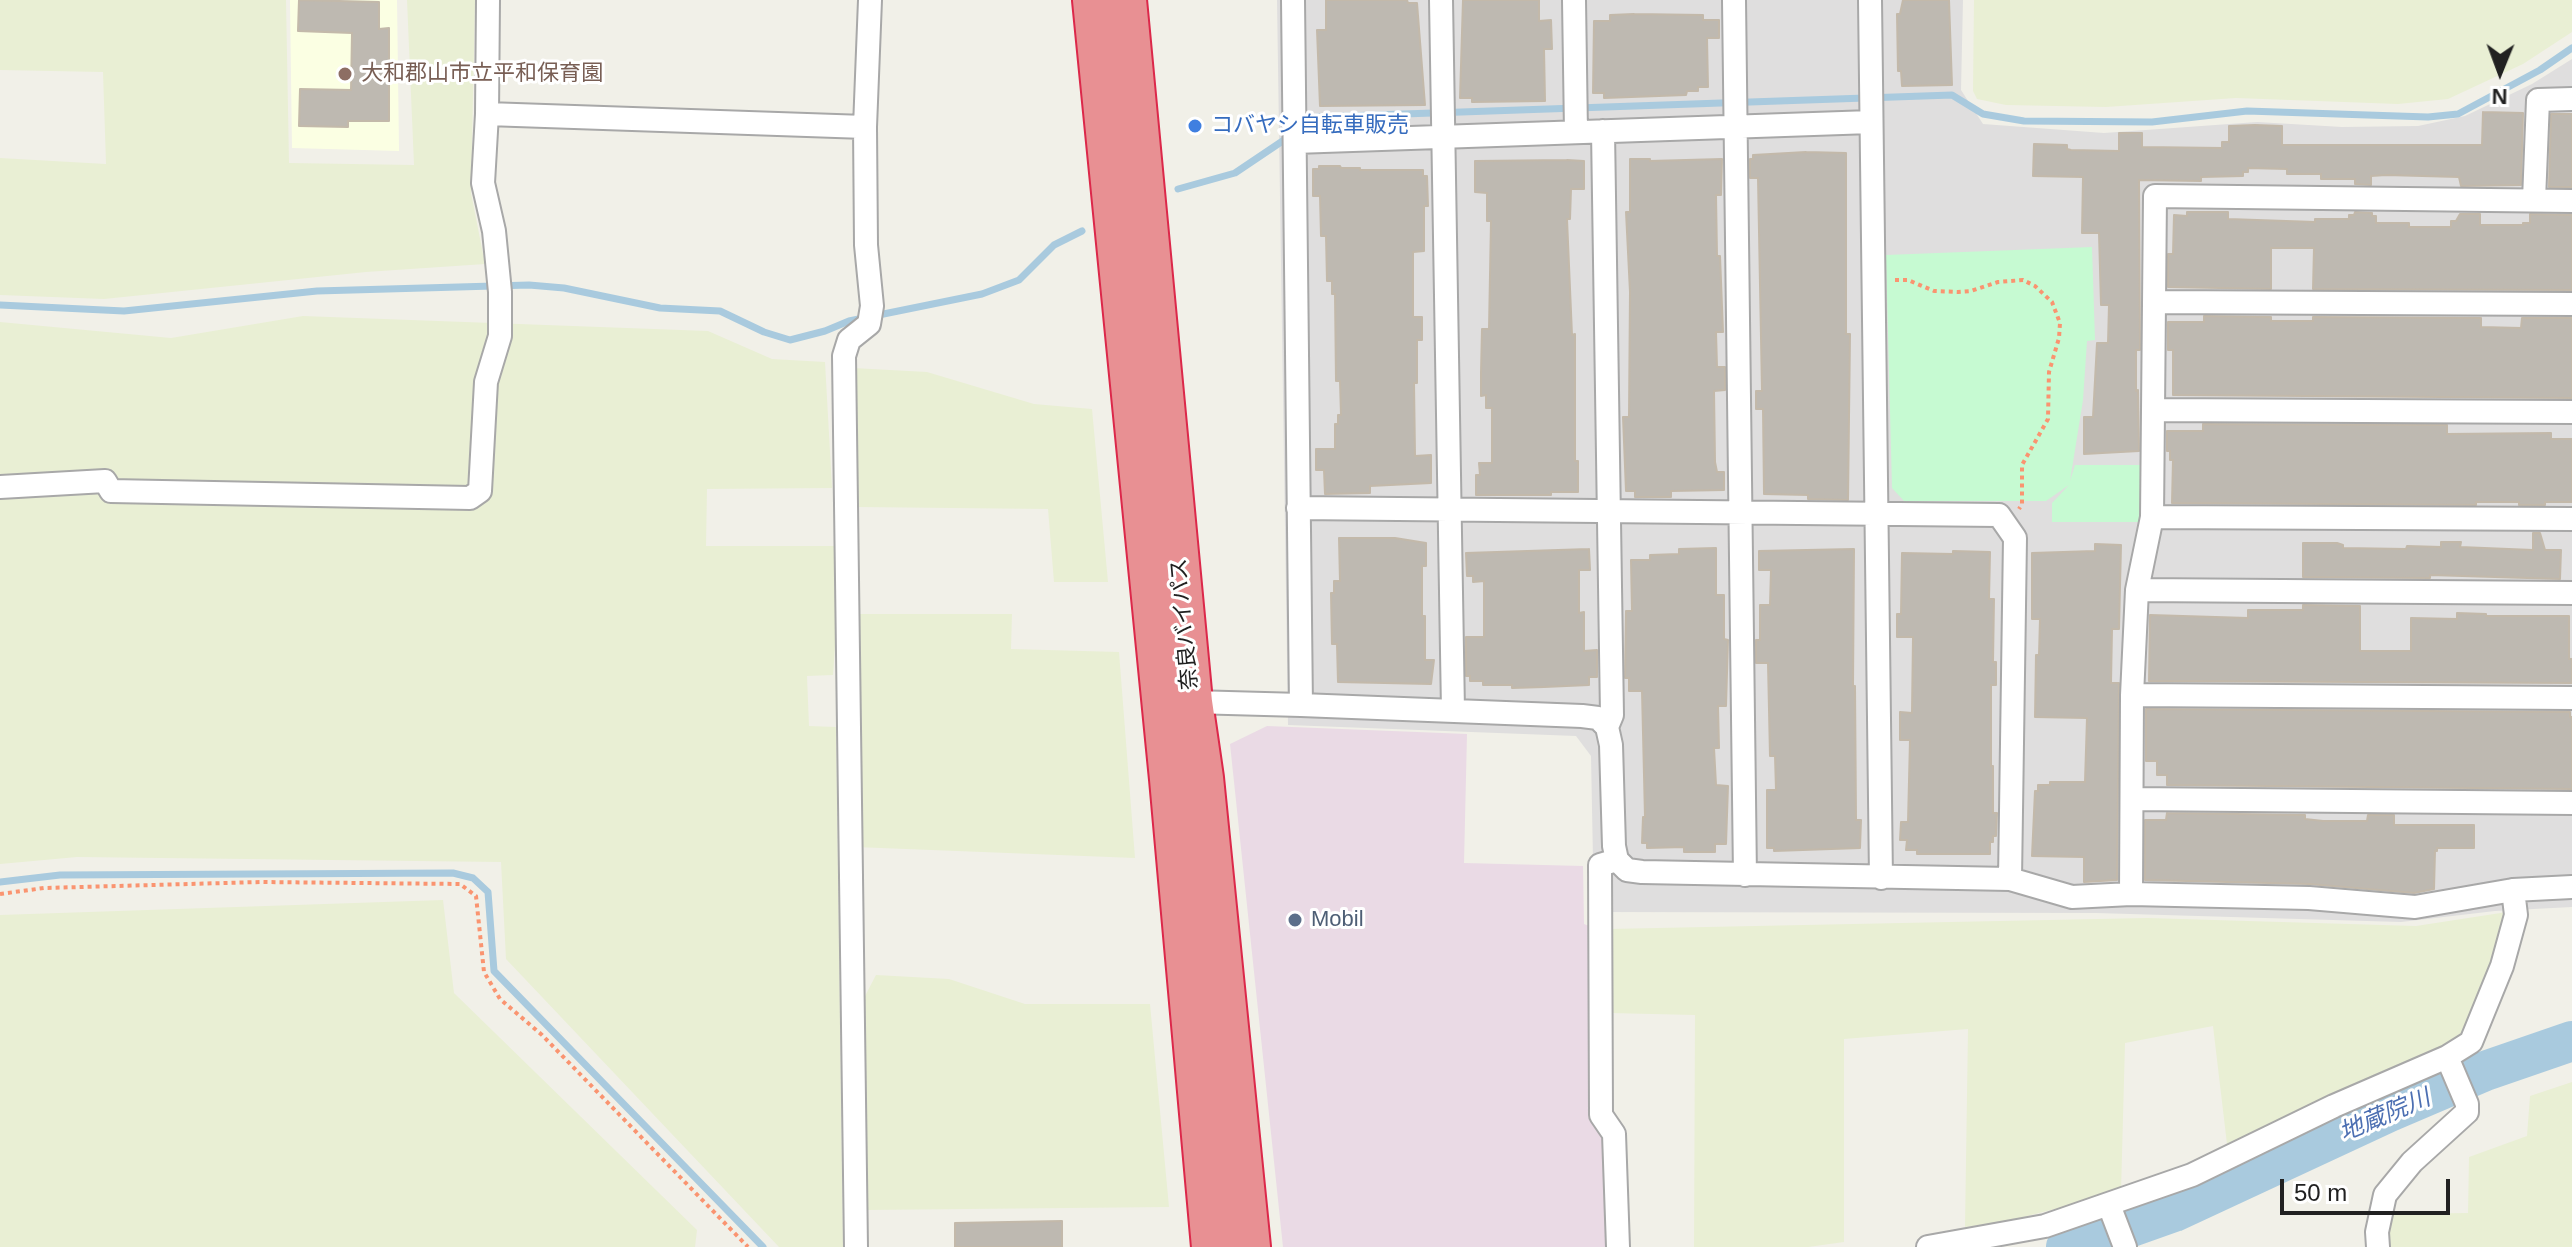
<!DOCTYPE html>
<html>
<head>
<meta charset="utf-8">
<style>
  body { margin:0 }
  #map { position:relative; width:2572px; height:1247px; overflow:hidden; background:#f1f0e8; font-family:Arial,sans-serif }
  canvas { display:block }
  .north { position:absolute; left:2460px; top:32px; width:80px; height:80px; -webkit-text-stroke:6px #fff; paint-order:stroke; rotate:181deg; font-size:22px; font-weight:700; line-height:32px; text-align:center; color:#212121 }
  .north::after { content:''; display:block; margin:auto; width:28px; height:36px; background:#212121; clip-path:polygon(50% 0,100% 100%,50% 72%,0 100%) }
  .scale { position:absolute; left:2280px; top:1179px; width:170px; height:36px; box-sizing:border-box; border:4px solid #212121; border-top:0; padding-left:10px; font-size:24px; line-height:28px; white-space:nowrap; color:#212121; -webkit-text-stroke:6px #fff; paint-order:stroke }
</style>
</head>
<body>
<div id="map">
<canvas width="2572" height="1247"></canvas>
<div class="north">N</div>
<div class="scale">50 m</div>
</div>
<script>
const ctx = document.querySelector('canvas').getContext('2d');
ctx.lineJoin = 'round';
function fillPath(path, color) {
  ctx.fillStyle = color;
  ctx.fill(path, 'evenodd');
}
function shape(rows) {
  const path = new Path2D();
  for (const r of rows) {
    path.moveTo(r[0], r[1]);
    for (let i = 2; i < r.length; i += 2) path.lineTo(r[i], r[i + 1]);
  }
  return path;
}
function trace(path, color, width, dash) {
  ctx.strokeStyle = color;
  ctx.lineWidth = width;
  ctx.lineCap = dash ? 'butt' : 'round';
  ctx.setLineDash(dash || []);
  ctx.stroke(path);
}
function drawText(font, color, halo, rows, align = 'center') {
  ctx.font = font + ' Arial,"Noto Sans JP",sans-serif';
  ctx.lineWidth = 6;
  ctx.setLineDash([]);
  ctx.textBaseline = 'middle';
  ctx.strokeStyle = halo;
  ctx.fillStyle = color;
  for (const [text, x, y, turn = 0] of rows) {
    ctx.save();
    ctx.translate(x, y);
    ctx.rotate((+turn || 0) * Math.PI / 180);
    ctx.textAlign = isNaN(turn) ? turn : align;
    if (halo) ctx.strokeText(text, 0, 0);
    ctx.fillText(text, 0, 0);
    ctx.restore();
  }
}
fillPath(shape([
  [1277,0,1963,0,1961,90,1983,124,2104,133,2257,122,2342,127,2418,126,2465,116,2532,84,2572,59,2572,907,2495,911,2401,922,2096,913,1594,912,1591,756,1576,736,1288,725]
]), '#dfdede');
fillPath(shape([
  [1267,726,1467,734,1464,863,1583,866,1584,924,1594,928,1611,1132,1613,1247,1283,1247,1230,744]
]), '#eadae5');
fillPath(shape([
  [290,0,397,0,399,151,292,148]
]), '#fbffe3');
fillPath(shape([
  [0,0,286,0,289,163,414,165,407,0,475,0,471,193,485,264,366,272,104,299,0,295,0,158,106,164,103,72,0,70],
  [1974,0,2572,0,2572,32,2523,64,2448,99,2398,104,2236,98,2106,107,2006,105,1977,99,1973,91],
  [303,316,708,331,772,359,825,362,832,488,707,489,706,546,842,546,833,675,807,676,809,726,836,727,843,1247,779,1247,506,959,501,862,77,857,0,864,0,322,171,338],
  [853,368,927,372,1034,404,1092,409,1108,582,1054,582,1048,509,857,507],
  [858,614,1012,614,1011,649,1119,652,1135,858,855,847],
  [443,900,454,993,697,1230,695,1247,0,1247,0,915],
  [2507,912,2492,975,2466,1036,2227,1144,2213,1026,2125,1043,2121,1192,2004,1222,1965,1227,1968,1029,1844,1039,1844,1242,1808,1247,1694,1247,1695,1015,1609,1013,1608,929,2147,918,2416,926],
  [876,975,949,979,1025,1004,1150,1004,1169,1207,866,1210,865,996],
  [2572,1082,2572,1247,2389,1247,2389,1214,2468,1213,2469,1157,2527,1136,2530,1096]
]), '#e9efd4');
fillPath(shape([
  [2092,247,2095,340,2087,341,2083,400,2070,481,2075,465,2141,465,2141,522,2052,522,2052,503,2069,485,2046,501,1904,501,1892,488,1886,255]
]), '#c6fad2');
trace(shape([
  [1301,129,1317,117,1952,95,1983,114,2024,121,2152,122,2247,111,2428,117,2458,114,2540,70,2572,48],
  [1178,189,1235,173,1290,136],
  [0,305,124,311,317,291,529,285,564,288,660,308,720,311,764,332,790,340,825,331,849,321,982,294,1019,280,1054,245,1082,231],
  [0,882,60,875,453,873,473,878,488,892,494,971,763,1247]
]), '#a9cade', 7);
trace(shape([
  [2066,1247,2106,1236,2174,1212,2389,1112,2485,1071,2572,1041]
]), '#a9cade', 40);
const building = shape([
  [299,0,379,2,379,29,389,28,389,121,348,121,348,127,299,126,300,89,351,90,352,33,298,31,299,0],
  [1326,0,1407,0,1408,3,1417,3,1425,105,1320,106,1317,30,1326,30,1326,0],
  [1463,0,1539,0,1539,21,1551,20,1552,49,1544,49,1545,101,1472,102,1472,98,1460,98,1463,0],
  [1903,0,1949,0,1952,85,1902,86,1901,71,1898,71,1897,14,1900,14,1903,0],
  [1634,14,1703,15,1703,20,1719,20,1719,38,1707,38,1708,87,1698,87,1698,91,1687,91,1686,95,1604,98,1604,93,1593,93,1594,21,1610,21,1610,15,1634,14],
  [2483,112,2523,113,2521,185,2461,186,2459,177,2386,175,2371,176,2371,185,2355,184,2355,179,2321,179,2321,174,2287,174,2287,169,2248,168,2248,172,2243,172,2243,176,2201,177,2201,181,2139,180,2140,350,2136,350,2136,391,2138,390,2139,451,2084,454,2084,417,2093,417,2097,343,2108,343,2109,305,2101,305,2099,233,2082,233,2083,177,2033,176,2034,144,2067,145,2067,149,2071,150,2119,151,2119,133,2142,133,2142,147,2222,148,2222,142,2229,142,2229,126,2255,125,2282,126,2282,145,2482,145,2483,112],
  [2551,114,2572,114,2572,187,2549,187,2551,114],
  [1806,152,1846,153,1846,334,1850,334,1848,500,1808,499,1808,495,1764,494,1763,409,1756,409,1756,391,1762,391,1758,178,1750,178,1750,159,1753,159,1753,155,1806,152],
  [1630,159,1650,159,1650,161,1722,159,1721,195,1716,195,1717,256,1720,256,1723,332,1716,332,1717,367,1725,367,1725,390,1714,391,1715,462,1717,472,1724,472,1724,490,1671,491,1671,497,1635,497,1635,491,1626,491,1623,417,1629,417,1630,292,1626,212,1630,212,1630,159],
  [1567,160,1584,161,1584,189,1571,189,1570,219,1567,219,1572,335,1575,334,1575,461,1578,461,1578,492,1551,492,1551,495,1476,495,1476,475,1480,475,1479,463,1492,463,1492,408,1486,408,1486,395,1481,396,1481,373,1482,329,1489,329,1491,221,1487,221,1487,193,1475,192,1475,161,1567,160],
  [1319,166,1340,166,1341,168,1360,168,1360,170,1423,170,1423,176,1427,176,1428,206,1424,206,1424,251,1413,252,1413,317,1422,317,1422,340,1417,340,1417,383,1414,383,1415,456,1431,455,1431,483,1370,486,1370,493,1325,494,1324,470,1316,470,1316,449,1335,449,1335,424,1338,424,1338,415,1341,415,1340,381,1336,381,1335,294,1332,294,1332,281,1327,281,1326,236,1321,236,1320,196,1313,196,1313,169,1319,169,1319,166],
  [2187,212,2228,212,2228,219,2315,222,2315,219,2349,219,2349,215,2354,215,2355,212,2372,213,2372,216,2376,216,2376,223,2409,223,2409,227,2451,227,2451,221,2456,221,2460,214,2480,214,2480,225,2523,225,2523,223,2530,223,2530,214,2572,215,2572,290,2313,289,2314,248,2271,248,2271,289,2168,287,2168,254,2173,254,2174,215,2187,216,2187,212],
  [2204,316,2271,317,2271,321,2313,321,2313,317,2481,318,2481,327,2521,328,2522,318,2572,318,2572,398,2173,395,2173,350,2168,350,2168,322,2204,322,2204,316],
  [2203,424,2447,425,2447,434,2551,433,2551,439,2572,439,2572,502,2545,502,2545,505,2519,505,2519,502,2476,502,2476,505,2172,503,2173,460,2170,460,2170,451,2167,451,2167,431,2203,431,2203,424],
  [2533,533,2540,533,2545,550,2561,550,2560,579,2430,575,2430,578,2303,577,2303,543,2337,543,2343,545,2343,548,2406,549,2407,546,2441,547,2441,542,2461,542,2460,547,2533,550,2533,533],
  [1339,538,1395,538,1426,543,1426,566,1422,566,1422,616,1425,616,1425,660,1434,660,1431,684,1338,682,1337,644,1332,644,1331,593,1334,593,1334,581,1340,581,1339,538],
  [2095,544,2121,545,2119,629,2112,629,2111,683,2119,683,2117,880,2084,882,2084,857,2032,856,2035,791,2038,791,2038,785,2050,785,2050,782,2085,782,2087,718,2035,717,2036,655,2039,655,2040,619,2032,619,2032,553,2095,551,2095,544],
  [1716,548,1716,595,1724,595,1724,639,1728,640,1726,706,1718,706,1719,748,1714,748,1716,785,1728,786,1726,844,1715,844,1715,852,1684,852,1684,847,1647,848,1647,843,1642,843,1643,817,1645,817,1642,691,1629,691,1629,678,1625,678,1626,611,1632,611,1631,560,1650,560,1650,555,1679,554,1679,549,1716,548],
  [1589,549,1590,570,1579,570,1579,613,1584,612,1584,651,1597,650,1597,677,1589,677,1589,685,1544,687,1512,688,1512,685,1483,685,1483,681,1470,681,1470,676,1466,676,1466,637,1484,637,1484,581,1473,582,1473,576,1467,576,1466,553,1589,549],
  [1854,549,1853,686,1855,686,1856,820,1861,820,1860,848,1774,851,1774,848,1767,848,1767,790,1776,790,1775,756,1770,756,1768,663,1756,663,1756,640,1760,640,1760,605,1770,605,1771,570,1759,570,1759,551,1854,549],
  [1953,551,1990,552,1989,599,1994,599,1993,662,1996,662,1996,685,1991,685,1991,766,1993,766,1993,813,1997,813,1996,836,1993,836,1993,842,1990,842,1990,854,1917,854,1917,850,1906,850,1907,840,1900,840,1901,822,1908,822,1910,740,1900,740,1900,712,1912,713,1913,637,1897,637,1897,614,1901,614,1902,553,1953,554,1953,551],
  [2303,605,2360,606,2360,651,2411,651,2411,618,2457,619,2457,613,2486,614,2486,616,2569,616,2569,659,2572,659,2572,683,2149,681,2150,615,2248,618,2248,610,2303,610,2303,605],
  [2146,709,2570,712,2570,717,2572,717,2572,789,2167,785,2167,775,2157,775,2157,761,2146,761,2146,709],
  [2167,813,2305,815,2305,819,2323,821,2367,821,2368,815,2394,815,2394,825,2474,825,2474,848,2437,848,2437,851,2435,851,2434,889,2414,893,2309,884,2145,880,2145,820,2166,820,2167,813],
  [1062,1221,1062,1247,955,1247,955,1223,1062,1221]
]);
fillPath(building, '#beb9b1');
trace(building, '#c3b9aa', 2);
const street = shape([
  [1441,0,1453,710],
  [1574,0,1576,132],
  [1734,0,1745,875],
  [1870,0,1881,878],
  [487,114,865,127],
  [1603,131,1612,715,1607,727],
  [1295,142,1871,122],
  [2534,200,2538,100,2572,99],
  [2154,302,2572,304],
  [2153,410,2572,412],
  [0,487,105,481,111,491,470,498,480,491,486,382,500,336,500,292,494,231,483,183,487,114,488,0],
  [1298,508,1999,515,2015,538,2010,879],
  [2152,517,2572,519],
  [2137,590,2572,593],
  [2132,695,2572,698],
  [1192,702,1301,705,1293,0],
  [1301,705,1582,716,1598,718,1607,727,1611,745,1614,846,1617,860,1627,870,1642,872,2010,879,2072,897,2131,894,2309,898,2415,907,2513,890,2572,887],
  [2132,799,2572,803],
  [1617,860,1600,865,1601,1115,1614,1134,1618,1247],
  [2131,894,2132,695,2137,590,2152,517,2155,196,2572,201],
  [2109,1205,2125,1247],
  [856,1247,844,356,849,340,869,324,872,306,866,245,865,127,870,0],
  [1928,1247,2045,1226,2192,1175,2334,1106,2447,1057,2471,1042,2502,966,2516,915,2513,890],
  [2378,1247,2377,1232,2385,1195,2412,1162,2467,1112,2467,1104,2447,1057]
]);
const highway = shape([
  [1093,0,1170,779,1212,1247],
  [1126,0,1192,702,1203,778,1250,1247]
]);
trace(street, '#a8a8a8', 26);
trace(highway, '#dc284a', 44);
trace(shape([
  [1895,280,1908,280,1934,291,1958,292,1971,291,1998,282,2023,280,2035,286,2052,302,2060,323,2059,338,2049,372,2048,419,2022,465,2022,504,2019,509],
  [0,894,44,888,261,882,460,884,476,896,484,972,500,999,542,1035,748,1247]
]), '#fa9470', 4, [4, 4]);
trace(street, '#fff', 22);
trace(highway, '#e89093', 40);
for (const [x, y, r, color] of [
  [345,74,8,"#8d6e63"],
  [1195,126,8,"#3f7fe0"],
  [1295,920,8,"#5c6f8a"]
]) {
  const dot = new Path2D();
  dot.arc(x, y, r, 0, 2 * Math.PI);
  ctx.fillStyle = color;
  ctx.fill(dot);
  trace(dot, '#fff', 3);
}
drawText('22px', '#785e54', '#fff', [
  ["大和郡山市立平和保育園",361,74]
], 'left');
drawText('22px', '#366cbe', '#fff', [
  ["コバヤシ自転車販売",1211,126]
], 'left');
drawText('22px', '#212121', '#fff', [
  ["奈良バイパス",1185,624,-95]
]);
drawText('22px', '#4e5e75', '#fff', [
  ["Mobil",1311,920]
], 'left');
drawText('italic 24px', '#4c6fb2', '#fff', [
  ["地蔵院川",2385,1116,-23]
]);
</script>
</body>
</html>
